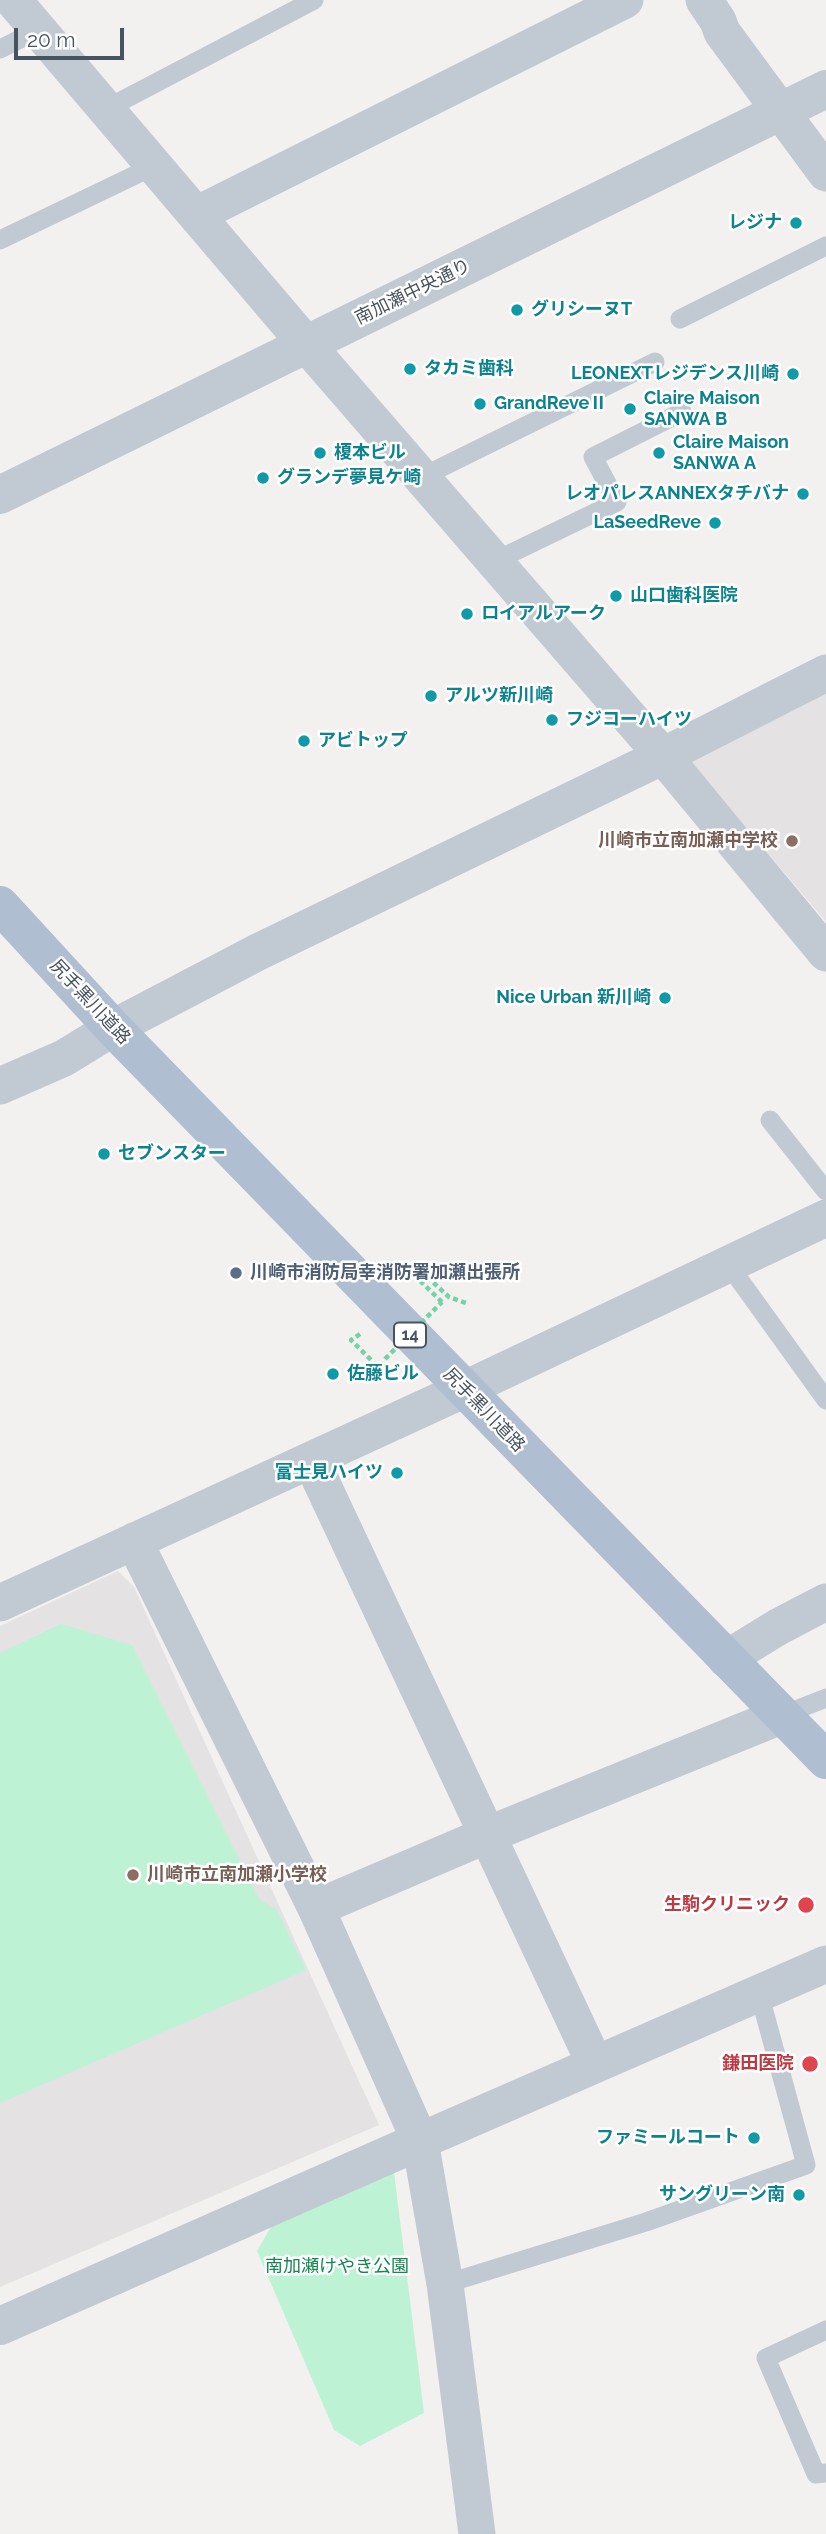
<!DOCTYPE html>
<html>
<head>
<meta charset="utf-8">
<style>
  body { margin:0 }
  #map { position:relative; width:826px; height:2534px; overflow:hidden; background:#f3f1f0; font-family:Raleway,sans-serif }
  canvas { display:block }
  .scale { position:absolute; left:14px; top:28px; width:110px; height:32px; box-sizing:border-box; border:4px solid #47535f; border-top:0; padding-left:9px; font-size:21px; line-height:24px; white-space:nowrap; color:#47535f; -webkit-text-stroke:5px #fff; paint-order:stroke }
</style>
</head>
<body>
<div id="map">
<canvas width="826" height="2534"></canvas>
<div class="scale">20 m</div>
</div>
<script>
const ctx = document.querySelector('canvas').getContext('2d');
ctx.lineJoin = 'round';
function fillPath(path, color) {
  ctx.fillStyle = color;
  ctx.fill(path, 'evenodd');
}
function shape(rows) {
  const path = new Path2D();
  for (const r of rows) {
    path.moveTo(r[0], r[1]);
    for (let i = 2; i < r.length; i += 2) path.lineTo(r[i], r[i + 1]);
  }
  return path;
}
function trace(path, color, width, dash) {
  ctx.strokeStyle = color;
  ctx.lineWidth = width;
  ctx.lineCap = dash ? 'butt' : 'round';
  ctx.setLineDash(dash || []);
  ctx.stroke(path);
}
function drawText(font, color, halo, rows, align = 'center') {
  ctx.font = font + ' Raleway,"Noto Sans JP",sans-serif';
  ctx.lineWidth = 5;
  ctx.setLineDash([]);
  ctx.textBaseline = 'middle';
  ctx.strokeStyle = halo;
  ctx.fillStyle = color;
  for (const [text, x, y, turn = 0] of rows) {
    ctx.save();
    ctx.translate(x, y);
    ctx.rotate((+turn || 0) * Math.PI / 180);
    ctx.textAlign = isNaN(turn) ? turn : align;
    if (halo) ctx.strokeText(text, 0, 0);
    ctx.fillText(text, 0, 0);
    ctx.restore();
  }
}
fillPath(shape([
  [826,693,826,922,689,760],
  [118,1571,134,1587,379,2125,0,2287,0,1626]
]), '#e4e2e2');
fillPath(shape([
  [61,1624,132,1645,259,1899,277,1910,306,1970,0,2103,0,1653],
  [394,2172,424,2413,360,2446,334,2430,257,2251,276,2218]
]), '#bef2d5');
trace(shape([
  [442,1302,416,1277,422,1272,449,1297,466,1303],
  [360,1334,351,1340,382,1371,394,1373]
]), '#74d2a8', 4.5, [5, 3.5]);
trace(shape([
  [0,49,38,30],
  [106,109,314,0],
  [0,240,154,166],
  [680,319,826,246],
  [422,477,655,362],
  [495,561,617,502,593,457,682,412],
  [770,1120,826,1191],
  [728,1264,826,1400],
  [783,1715,826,1698],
  [445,2284,646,2222,806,2165,759,1993],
  [826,2330,766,2358,816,2474,826,2473]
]), '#c1cad3', 19);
trace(shape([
  [13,0,306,344,663,756,826,953],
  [704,0,718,21,722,32,826,173],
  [196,215,625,0],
  [0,1086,64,1058,113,1028,258,952,663,756,826,673],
  [311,1460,595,2064],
  [134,1541,316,1908,420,2141,445,2284,477,2534],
  [0,1603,463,1390,826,1218],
  [726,1659,778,1627,826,1602],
  [316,1908,487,1835,783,1715],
  [420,2141,826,1964]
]), '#c1cad3', 37);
trace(shape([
  [0,495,826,89],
  [0,2326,420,2141]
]), '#c1cad3', 38);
trace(shape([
  [0,905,113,1028,826,1760]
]), '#afbed0', 38);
trace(shape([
  [385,1359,442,1302]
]), '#74d2a8', 4.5, [5, 3.5]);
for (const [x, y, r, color] of [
  [796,223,7,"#0f9aa8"],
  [517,310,7,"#0f9aa8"],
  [410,369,7,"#0f9aa8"],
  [793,374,7,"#0f9aa8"],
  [480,404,7,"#0f9aa8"],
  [630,409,7,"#0f9aa8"],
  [320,453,7,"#0f9aa8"],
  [659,453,7,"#0f9aa8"],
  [263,478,7,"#0f9aa8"],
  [803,494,7,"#0f9aa8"],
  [715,523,7,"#0f9aa8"],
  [616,596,7,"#0f9aa8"],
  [467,614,7,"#0f9aa8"],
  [431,696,7,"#0f9aa8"],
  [552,720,7,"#0f9aa8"],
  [304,741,7,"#0f9aa8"],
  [792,841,7,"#8d6e63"],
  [665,998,7,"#0f9aa8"],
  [104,1154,7,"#0f9aa8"],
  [236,1273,7,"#5c6f8a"],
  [333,1374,7,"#0f9aa8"],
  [397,1473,7,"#0f9aa8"],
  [133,1875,7,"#8d6e63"],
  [806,1905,9,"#e0444e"],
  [810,2064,9,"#e0444e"],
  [754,2138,7,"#0f9aa8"],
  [799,2195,7,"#0f9aa8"]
]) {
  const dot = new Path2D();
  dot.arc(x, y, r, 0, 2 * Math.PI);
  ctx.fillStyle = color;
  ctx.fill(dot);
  trace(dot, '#fff', 2.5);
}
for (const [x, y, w] of [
  [410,1335,32]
]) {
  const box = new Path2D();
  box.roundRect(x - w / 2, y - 12.5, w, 25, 5);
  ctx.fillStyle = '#fff';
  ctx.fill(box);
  trace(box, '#47535f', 2);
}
drawText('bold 16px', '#47535f', null, [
  ["14",410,1335]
]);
drawText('bold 18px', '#0d838f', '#fff', [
  ["レジナ",782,223,"right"],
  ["グリシーヌT",531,310],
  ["タカミ歯科",424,369],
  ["LEONEXTレジデンス川崎",779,374,"right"],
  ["Claire Maison",644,399],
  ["SANWA B",644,420],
  ["GrandReveⅡ",494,404],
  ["Claire Maison",673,443],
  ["SANWA A",673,464],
  ["榎本ビル",334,453],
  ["グランデ夢見ケ崎",277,478],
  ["レオパレスANNEXタチバナ",789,494,"right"],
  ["LaSeedReve",701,523,"right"],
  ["山口歯科医院",630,596],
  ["ロイアルアーク",481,614],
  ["アルツ新川崎",445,696],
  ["フジコーハイツ",566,720],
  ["アビトップ",318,741],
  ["Nice Urban 新川崎",651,998,"right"],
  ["セブンスター",118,1154],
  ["佐藤ビル",347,1374],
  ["富士見ハイツ",383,1473,"right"],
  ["ファミールコート",740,2138,"right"],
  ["サングリーン南",785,2195,"right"]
], 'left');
drawText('18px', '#47535f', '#fff', [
  ["南加瀬中央通り",413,292,-26],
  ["尻手黒川道路",90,1002,47],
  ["尻手黒川道路",484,1410,46]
]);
drawText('bold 18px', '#785e54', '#fff', [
  ["川崎市立南加瀬中学校",778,841],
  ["川崎市立南加瀬小学校",147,1875,"left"]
], 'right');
drawText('bold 18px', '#4e5e75', '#fff', [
  ["川崎市消防局幸消防署加瀬出張所",250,1273]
], 'left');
drawText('bold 18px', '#be3a42', '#fff', [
  ["生駒クリニック",790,1905],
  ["鎌田医院",794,2064]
], 'right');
drawText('18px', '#138652', '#fff', [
  ["南加瀬けやき公園",337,2267]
]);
</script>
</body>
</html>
